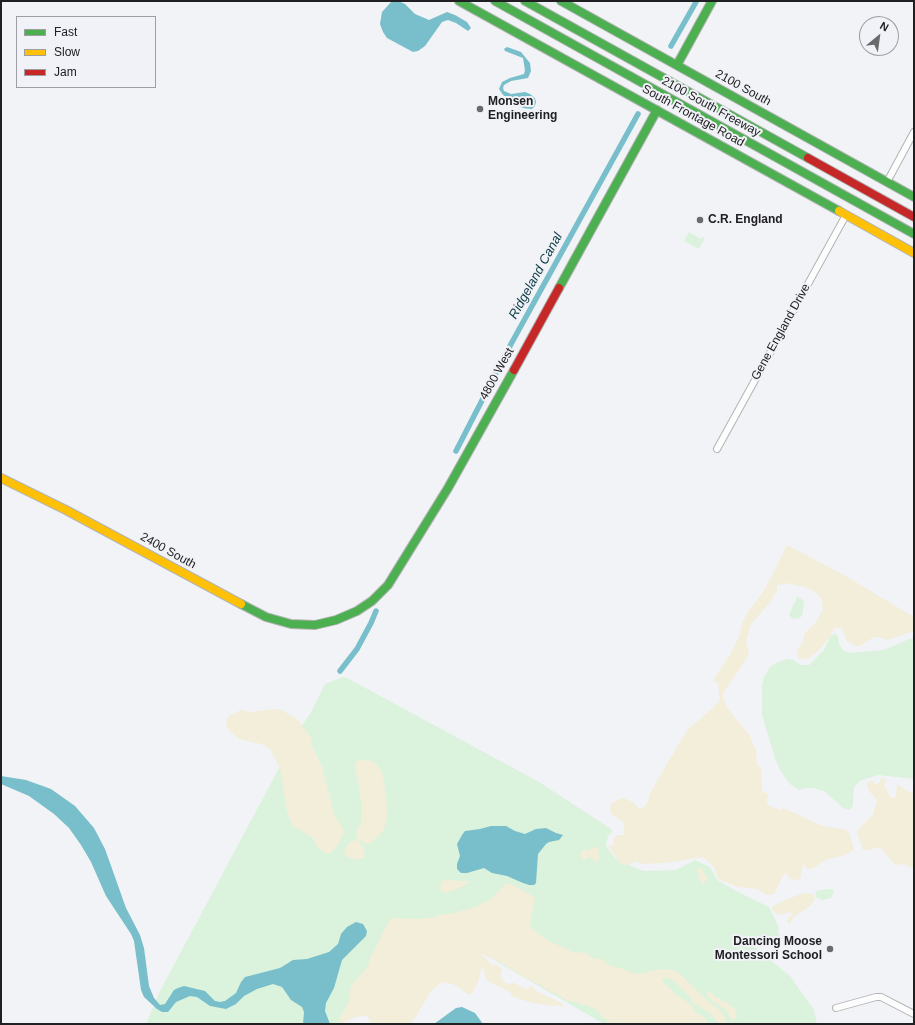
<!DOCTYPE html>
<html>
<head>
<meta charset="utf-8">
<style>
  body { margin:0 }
  #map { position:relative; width:915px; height:1025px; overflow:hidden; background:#f2f3f6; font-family:Helvetica,sans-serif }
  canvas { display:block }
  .frame { position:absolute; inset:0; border:2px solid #202022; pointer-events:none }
  .legend { position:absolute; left:16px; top:16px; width:140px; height:72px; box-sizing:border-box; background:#f1f2f7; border:1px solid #9d9ea2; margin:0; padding:5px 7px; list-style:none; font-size:12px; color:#202022 }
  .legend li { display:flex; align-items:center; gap:8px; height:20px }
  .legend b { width:20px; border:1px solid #9d9ea2 }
  .north { position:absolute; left:859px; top:16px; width:40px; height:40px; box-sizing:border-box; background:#f1f2f7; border:1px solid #9d9ea2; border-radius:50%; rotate:29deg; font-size:11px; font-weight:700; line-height:16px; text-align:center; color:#202022 }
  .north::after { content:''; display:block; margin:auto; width:14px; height:18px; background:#6a6a6c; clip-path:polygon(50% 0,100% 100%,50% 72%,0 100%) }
</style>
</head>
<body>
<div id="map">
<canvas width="915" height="1025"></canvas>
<div class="frame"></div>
<ul class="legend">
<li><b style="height:5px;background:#4caf50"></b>Fast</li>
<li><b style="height:5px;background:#ffc107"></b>Slow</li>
<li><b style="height:5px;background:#c62828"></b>Jam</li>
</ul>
<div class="north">N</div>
</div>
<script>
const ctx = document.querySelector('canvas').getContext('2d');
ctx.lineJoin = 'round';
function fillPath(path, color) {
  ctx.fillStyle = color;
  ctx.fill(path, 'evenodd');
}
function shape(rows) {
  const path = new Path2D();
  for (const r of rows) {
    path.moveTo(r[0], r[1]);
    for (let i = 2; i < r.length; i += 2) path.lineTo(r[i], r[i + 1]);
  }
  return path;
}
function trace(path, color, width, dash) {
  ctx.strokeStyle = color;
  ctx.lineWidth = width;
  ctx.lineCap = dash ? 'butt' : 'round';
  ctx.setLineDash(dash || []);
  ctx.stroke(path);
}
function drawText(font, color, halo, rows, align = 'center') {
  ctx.font = font + ' Helvetica,sans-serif';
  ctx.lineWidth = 4;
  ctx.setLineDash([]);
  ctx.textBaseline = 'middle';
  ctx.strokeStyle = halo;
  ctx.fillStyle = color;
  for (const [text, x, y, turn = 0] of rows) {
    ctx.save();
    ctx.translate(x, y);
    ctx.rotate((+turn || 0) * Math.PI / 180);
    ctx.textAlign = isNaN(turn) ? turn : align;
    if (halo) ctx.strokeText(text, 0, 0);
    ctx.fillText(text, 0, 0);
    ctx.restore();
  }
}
fillPath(shape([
  [689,232,701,239,703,237,705,238,699,249,684,241],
  [797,597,801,598,804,601,804,604,802,616,799,618,793,619,789,615],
  [835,633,838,637,839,644,844,651,851,653,884,650,914,637,914,779,878,775,859,781,854,788,853,797,853,805,851,809,848,810,843,808,824,791,813,788,805,788,799,790,791,785,781,772,775,758,766,729,762,713,762,687,764,677,770,667,778,662,788,659,793,660,801,665,809,665,824,650,830,637],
  [343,677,347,678,539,782,611,829,612,832,608,836,606,846,616,859,643,871,676,870,695,860,710,867,717,880,736,891,769,907,779,928,778,932,780,936,776,941,772,939,754,947,790,976,814,1010,817,1024,604,1024,477,950,336,1024,146,1024,159,993,301,727,310,714,325,684],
  [829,889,834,890,831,898,823,900,817,898,815,894,816,891]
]), '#dbf2dd');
fillPath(shape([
  [787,545,849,578,914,617,914,631,887,640,879,637,874,637,860,646,855,646,846,640,843,630,841,628,834,628,830,637,818,651,809,658,799,659,797,652,803,641,804,634,816,622,821,613,823,609,822,601,818,594,808,588,794,585,790,583,780,585,778,584,777,585,777,592,773,596,772,600,751,624,746,641,749,655,723,694,723,699,728,709,746,731,750,736,753,745,756,748,757,764,761,768,762,789,763,793,766,792,768,796,767,802,768,805,780,810,782,808,786,809,822,826,846,830,849,832,854,850,842,856,828,859,813,868,808,869,803,864,800,880,790,879,786,873,783,876,774,894,770,895,765,894,758,889,738,887,718,879,714,867,703,857,664,863,642,864,635,861,629,865,620,864,619,861,608,846,613,845,613,840,618,835,624,835,624,824,621,820,612,815,610,810,611,804,613,802,623,798,633,802,638,808,642,808,647,804,651,792,669,760,686,733,686,731,712,709,714,706,718,703,720,699,718,685,717,682,713,681,713,680,731,653,739,637,742,624,748,612,763,592,776,568],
  [275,709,282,710,297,719,311,737,312,746,322,766,334,814,344,830,343,834,337,846,331,853,326,853,317,847,313,838,292,825,287,812,280,769,270,749,261,744,239,739,231,732,227,727,226,721,229,716,241,710,251,712],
  [368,760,375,763,382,771,386,794,387,816,384,830,371,843,366,844,364,843,362,840,359,842,364,848,365,856,363,858,356,860,346,856,344,851,348,844,351,841,356,841,358,828,361,823,362,807,355,764,356,761],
  [881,778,885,779,886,781,884,785,889,795,892,798,896,797,897,784,907,791,914,794,914,869,904,864,895,865,881,848,874,848,871,850,863,850,862,848,857,832,858,829,873,815,877,800,869,791,867,784,869,782,872,780,875,784,879,783],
  [597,847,600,851,598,855,600,858,598,861,595,862,589,856,586,860,582,859,582,856,580,854,581,851,585,849,589,851,592,848],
  [699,868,702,868,704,874,707,876,707,878,704,884,702,883,701,880,698,878,699,874,696,871],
  [446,880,461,881,470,881,462,887,446,893,442,892,440,890,441,881],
  [505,884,509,884,517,887,534,897,535,901,529,925,537,933,549,941,573,952,586,953,593,958,602,959,610,966,620,968,635,974,643,973,661,969,673,970,680,974,708,1001,722,1012,727,1024,719,1024,709,1013,692,1002,691,998,674,981,667,978,662,979,663,983,669,987,674,993,690,1004,692,1005,696,1013,704,1017,709,1024,612,1024,601,1016,599,1012,593,1008,586,1005,579,1004,576,1002,568,1001,555,993,551,992,539,984,535,983,511,969,509,969,507,966,480,953,492,965,497,965,502,969,502,972,500,975,504,982,508,984,514,983,526,989,533,986,536,991,561,1003,564,1006,563,1007,558,1005,552,1006,533,1003,513,997,510,992,491,983,486,979,483,968,481,970,478,983,472,993,469,995,455,985,442,982,431,991,415,1018,410,1024,371,1024,367,1015,353,1018,344,1022,343,1024,338,1024,340,1017,348,1004,351,985,364,971,368,966,370,958,390,919,392,918,417,919,429,918,436,917,441,914,450,914,475,907,490,900],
  [803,893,813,894,815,899,814,901,810,906,795,916,789,924,787,922,788,919,792,914,791,912,777,915,772,909,772,907,783,901],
  [708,991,713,994,715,998,720,998,722,1002,727,1002,730,1007,734,1007,737,1011,735,1013,737,1016,735,1020,732,1020,725,1009,721,1007,708,997,706,994]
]), '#f2eeda');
fillPath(shape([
  [392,1,398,1,405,4,415,14,429,20,447,12,455,15,467,22,471,28,468,31,456,23,448,20,442,22,425,46,418,51,413,52,387,38,383,32,380,24,382,12],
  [507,47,521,52,530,63,531,71,528,78,511,81,504,85,503,88,504,91,511,94,525,92,530,94,535,98,536,102,535,106,532,109,523,108,503,95,499,89,502,82,510,78,524,74,525,70,523,58,505,51,504,49],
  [1,776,26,780,51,789,75,806,94,828,105,849,126,908,140,935,144,948,149,986,154,998,160,1005,165,1004,174,990,178,988,184,986,205,991,215,1001,220,1002,225,1001,236,993,241,982,245,977,280,968,293,960,307,959,329,952,338,944,341,934,347,927,356,922,363,924,367,931,366,936,342,960,334,988,326,1003,325,1011,330,1024,303,1024,304,1012,302,1007,291,1000,282,987,273,984,257,989,244,996,236,1004,226,1009,210,1006,197,997,190,996,176,1002,168,1012,162,1012,157,1009,144,997,141,990,134,941,131,934,106,896,91,862,81,845,69,828,54,814,29,796,1,784],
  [491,826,506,826,515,831,525,834,536,829,546,828,556,833,563,835,559,840,549,842,546,844,538,854,536,883,534,885,529,885,523,883,507,876,492,873,484,868,467,873,461,873,457,869,457,864,460,856,457,844,462,835,465,831,480,829],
  [462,1007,475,1013,483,1024,434,1024,456,1008]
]), '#78becb');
trace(shape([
  [671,46,696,2],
  [456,451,511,344,638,114],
  [340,671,357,649,371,623,376,611]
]), '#78becb', 5.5);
const street = shape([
  [887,182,914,132],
  [717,449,846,215],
  [836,1008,876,997,881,997,914,1014]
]);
const fast = shape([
  [459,1,839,211],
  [495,1,914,234],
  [525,1,808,158],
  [561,1,914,197],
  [677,65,712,1],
  [559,288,657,110],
  [241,604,266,617,291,624,315,625,336,620,357,611,372,601,388,585,448,488,514,370]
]);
const slow = shape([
  [839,211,914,253],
  [1,478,66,510,241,604]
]);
const jam = shape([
  [808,158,914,217],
  [514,370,559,288]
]);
trace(street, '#b2b3b5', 8);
trace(fast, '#b2b3b5', 10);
trace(slow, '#b2b3b5', 10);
trace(jam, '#b2b3b5', 10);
trace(street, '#fdfdfe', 6);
trace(fast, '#4caf50', 8);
trace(slow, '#ffc107', 8);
trace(jam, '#c62828', 8);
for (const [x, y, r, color] of [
  [480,109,4,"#6a6a6c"],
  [700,220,4,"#6a6a6c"],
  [830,949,4,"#6a6a6c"]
]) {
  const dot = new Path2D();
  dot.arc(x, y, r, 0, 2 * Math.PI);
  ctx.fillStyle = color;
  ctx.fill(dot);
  trace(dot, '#f1f2f7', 1.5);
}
drawText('12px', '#202022', '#f1f2f7', [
  ["2100 South",743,88,29],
  ["2100 South Freeway",711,107,29],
  ["South Frontage Road",693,116,29],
  ["Gene England Drive",781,332,-61],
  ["4800 West",497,374,-61],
  ["2400 South",168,551,29]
]);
drawText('bold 12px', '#202022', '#f1f2f7', [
  ["Monsen",488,102],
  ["Engineering",488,116],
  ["C.R. England",708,220],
  ["Dancing Moose",822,942,"right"],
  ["Montessori School",822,956,"right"]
], 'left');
drawText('italic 13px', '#0b3a42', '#f1f2f7', [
  ["Ridgeland Canal",536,276,-61]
]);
</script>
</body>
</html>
